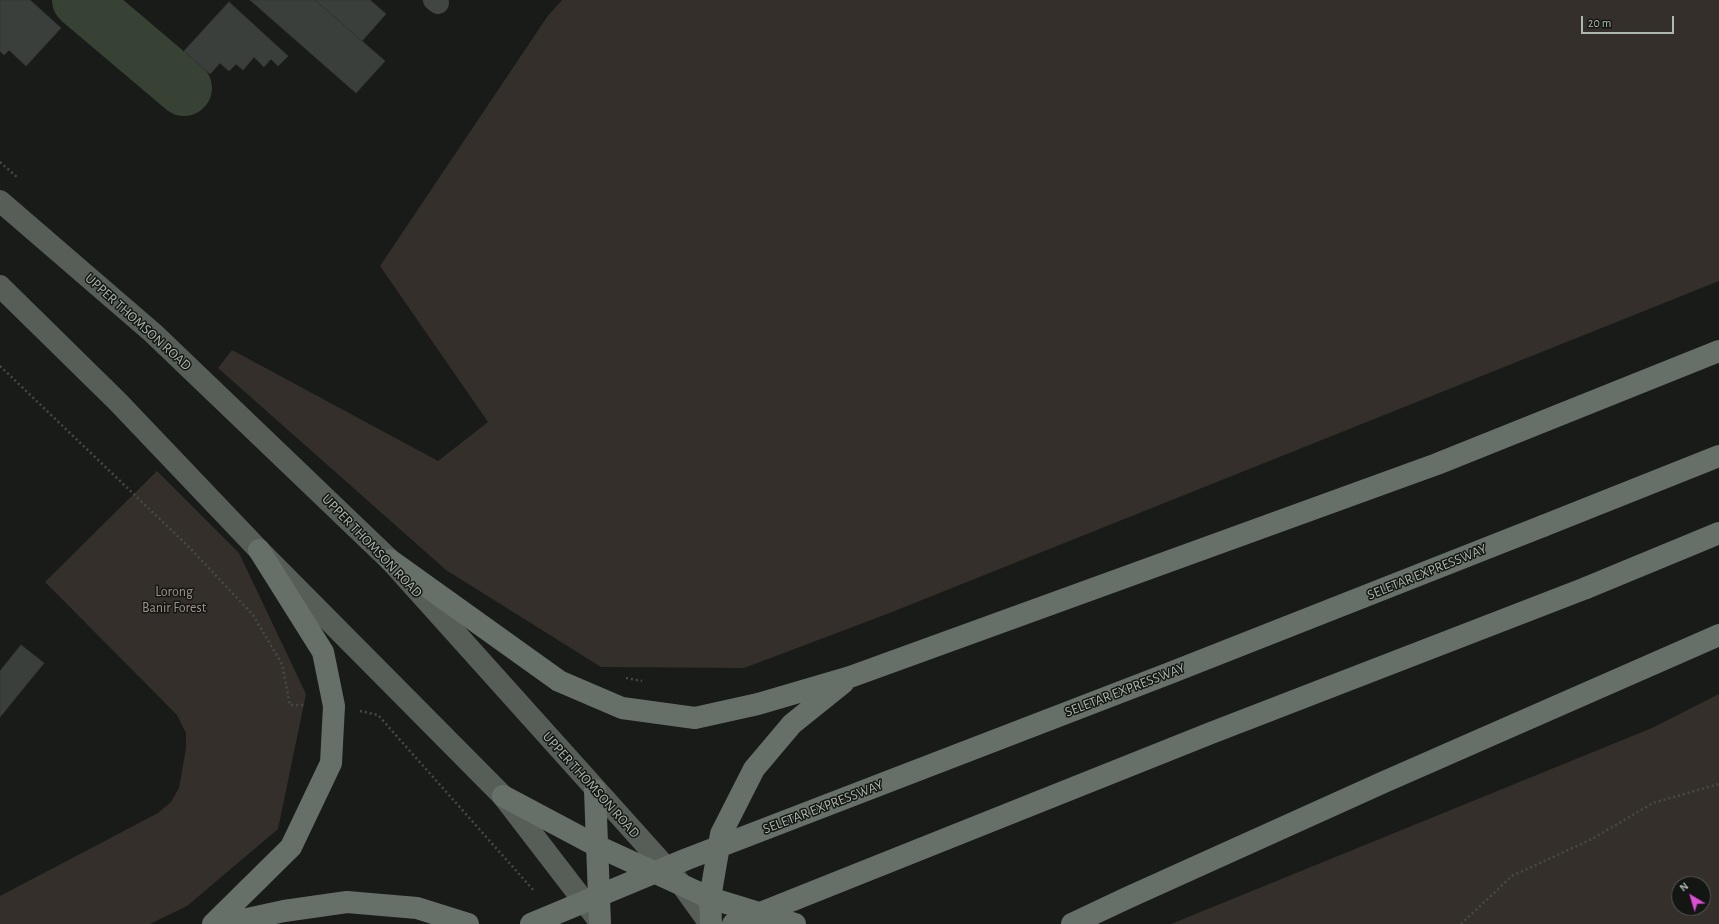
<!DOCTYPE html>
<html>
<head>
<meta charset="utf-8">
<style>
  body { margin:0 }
  #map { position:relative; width:1719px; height:924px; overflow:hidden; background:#191b19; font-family:"Alegreya Sans",sans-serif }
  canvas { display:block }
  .north { position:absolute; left:1671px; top:876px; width:40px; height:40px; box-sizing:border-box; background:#141614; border:1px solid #515752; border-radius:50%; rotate:322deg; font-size:11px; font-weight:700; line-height:16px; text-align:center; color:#adb9ae }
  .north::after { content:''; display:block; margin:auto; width:14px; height:18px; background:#dd4ed7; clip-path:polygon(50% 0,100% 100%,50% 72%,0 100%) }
  .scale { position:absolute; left:1581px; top:16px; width:93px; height:18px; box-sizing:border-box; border:2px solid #adb9ae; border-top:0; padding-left:5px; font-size:12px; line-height:14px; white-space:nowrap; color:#adb9ae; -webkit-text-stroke:3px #141614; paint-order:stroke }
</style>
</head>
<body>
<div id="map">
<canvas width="1719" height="924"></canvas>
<div class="north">N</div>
<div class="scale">20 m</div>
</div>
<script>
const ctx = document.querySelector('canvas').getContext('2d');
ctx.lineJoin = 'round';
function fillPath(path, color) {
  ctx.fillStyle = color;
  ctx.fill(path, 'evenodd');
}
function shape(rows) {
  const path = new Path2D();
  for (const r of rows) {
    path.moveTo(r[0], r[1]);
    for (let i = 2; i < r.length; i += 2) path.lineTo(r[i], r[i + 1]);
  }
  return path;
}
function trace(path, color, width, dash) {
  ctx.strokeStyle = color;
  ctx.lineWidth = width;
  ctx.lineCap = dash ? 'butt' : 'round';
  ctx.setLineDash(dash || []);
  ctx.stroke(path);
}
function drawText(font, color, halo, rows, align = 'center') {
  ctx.font = font + ' "Alegreya Sans",sans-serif';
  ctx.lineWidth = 3;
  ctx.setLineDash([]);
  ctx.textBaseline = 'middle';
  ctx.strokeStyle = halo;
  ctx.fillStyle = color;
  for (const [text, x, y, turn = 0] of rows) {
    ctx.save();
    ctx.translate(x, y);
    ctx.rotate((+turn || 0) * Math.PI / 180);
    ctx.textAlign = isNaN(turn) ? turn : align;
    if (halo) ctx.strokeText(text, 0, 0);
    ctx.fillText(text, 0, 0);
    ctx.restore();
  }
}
fillPath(shape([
  [562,0,1719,0,1719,281,887,614,744,668,601,667,446,570,218,368,232,350,438,461,488,422,380,266,547,17],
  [157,471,239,553,306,694,278,829,187,906,150,924,0,924,0,896,158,813,171,802,179,788,186,748,186,733,177,715,45,582],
  [1719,694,1719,924,1171,924,1652,728],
  [1679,884,1703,884,1703,908,1679,908]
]), '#342f2b');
trace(shape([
  [80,0,184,88]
]), '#374234', 56);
const building = shape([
  [0,0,30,0,61,28,26,66,9,50,4,55,0,51,0,0],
  [250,0,315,0,385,61,356,93,250,0],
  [315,0,370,0,386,14,362,41,315,0],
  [229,2,288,56,278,66,271,59,264,67,254,57,243,70,236,64,229,71,220,63,210,74,184,51,229,2],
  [21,645,44,663,0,717,0,671,21,645]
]);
fillPath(building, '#3b3f3c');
trace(building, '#333634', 1);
trace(shape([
  [0,162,18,178],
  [0,366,190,548,253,615,282,664,290,705,306,705],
  [626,678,642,681],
  [360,711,378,715,535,892],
  [1461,924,1512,876,1592,839,1653,803,1719,784]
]), '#444b45', 2.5, [2, 3]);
trace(shape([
  [434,0,438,3]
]), '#414642', 22);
trace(shape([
  [0,201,153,333,390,560,682,885,710,924],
  [0,286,118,402,259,550,503,796,596,917]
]), '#575e58', 22);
trace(shape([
  [1543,526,1719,456],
  [390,560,559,681,622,708,695,718,758,704,850,677,1437,464,1719,351],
  [1586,588,1719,533],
  [595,790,600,924],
  [503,796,597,846,682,885,710,898,795,924],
  [213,924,291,847,331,763,334,706,323,652,259,550],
  [224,924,284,911,347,902,417,908,468,924],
  [711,924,710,898,721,834,754,769,792,724,843,683],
  [1072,924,1127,898,1384,782,1719,635]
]), '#677068', 22);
trace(shape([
  [531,924,687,859,1170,673,1543,526],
  [733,924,1211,733,1586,588]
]), '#677068', 22);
drawText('14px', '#adb9ae', '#141614', [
  ["UPPER THOMSON ROAD",138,322,42],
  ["UPPER THOMSON ROAD",372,546,46],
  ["SELETAR EXPRESSWAY",1427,572,-22],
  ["SELETAR EXPRESSWAY",1125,690,-21],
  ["UPPER THOMSON ROAD",591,785,48],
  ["SELETAR EXPRESSWAY",823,807,-21]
]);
drawText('14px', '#a19286', '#141614', [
  ["Lorong",174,592],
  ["Banir Forest",174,608]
]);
</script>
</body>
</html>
